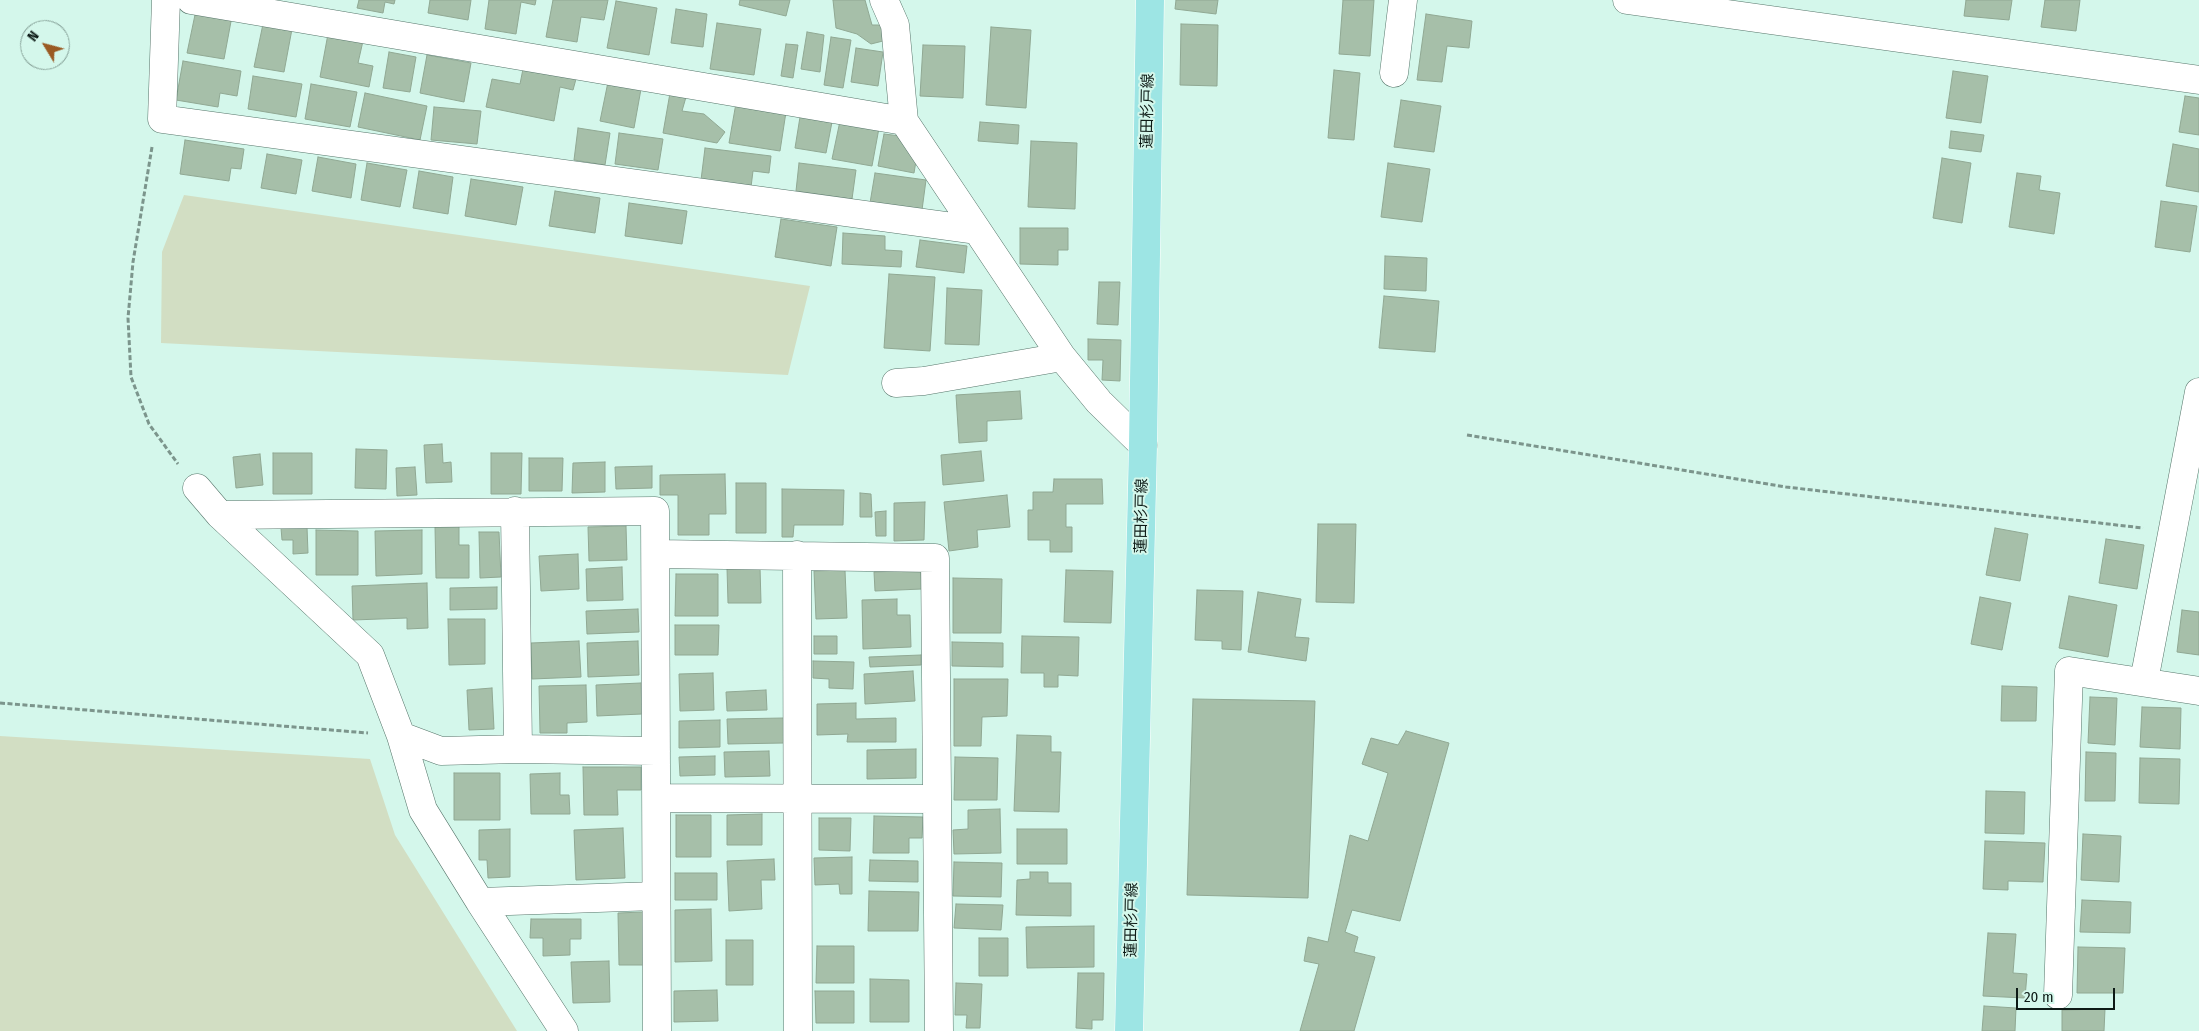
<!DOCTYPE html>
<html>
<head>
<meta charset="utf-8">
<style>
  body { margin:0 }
  #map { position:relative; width:2199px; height:1031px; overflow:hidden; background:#d4f7eb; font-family:"Fira Sans Condensed",sans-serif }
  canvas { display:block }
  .north { position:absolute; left:20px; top:20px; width:50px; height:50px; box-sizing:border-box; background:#d4f7eb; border:1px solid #849f96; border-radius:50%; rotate:307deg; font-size:14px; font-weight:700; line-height:20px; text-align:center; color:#0d1a16 }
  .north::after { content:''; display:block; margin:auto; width:18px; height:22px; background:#9a5a23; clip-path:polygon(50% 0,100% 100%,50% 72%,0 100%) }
  .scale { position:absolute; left:2016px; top:988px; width:99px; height:22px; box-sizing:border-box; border:2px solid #0d1a16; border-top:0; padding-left:6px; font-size:15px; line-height:18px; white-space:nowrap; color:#0d1a16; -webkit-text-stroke:4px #d4f7eb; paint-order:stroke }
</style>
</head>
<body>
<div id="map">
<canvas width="2199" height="1031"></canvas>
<div class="north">N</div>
<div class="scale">20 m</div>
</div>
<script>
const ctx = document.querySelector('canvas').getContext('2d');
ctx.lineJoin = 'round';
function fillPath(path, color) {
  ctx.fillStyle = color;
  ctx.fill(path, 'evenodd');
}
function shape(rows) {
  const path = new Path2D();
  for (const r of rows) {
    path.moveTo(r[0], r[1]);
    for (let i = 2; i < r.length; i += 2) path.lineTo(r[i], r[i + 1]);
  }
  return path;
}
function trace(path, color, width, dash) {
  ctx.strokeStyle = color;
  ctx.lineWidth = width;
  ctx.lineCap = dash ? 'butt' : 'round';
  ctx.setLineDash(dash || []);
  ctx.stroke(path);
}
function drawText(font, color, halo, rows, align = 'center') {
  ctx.font = font + ' "Fira Sans Condensed","Noto Sans JP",sans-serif';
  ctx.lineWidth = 4;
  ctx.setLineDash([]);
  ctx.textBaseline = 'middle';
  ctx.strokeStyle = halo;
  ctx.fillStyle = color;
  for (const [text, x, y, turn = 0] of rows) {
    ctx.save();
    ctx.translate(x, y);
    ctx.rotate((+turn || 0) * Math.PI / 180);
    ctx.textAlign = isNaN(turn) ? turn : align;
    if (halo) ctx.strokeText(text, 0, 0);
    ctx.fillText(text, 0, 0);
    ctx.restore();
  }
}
fillPath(shape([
  [184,195,810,286,788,375,161,343,162,252],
  [0,736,370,759,395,835,517,1031,0,1031]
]), '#d2dec3');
const building = shape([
  [359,0,395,0,394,4,385,2,383,13,357,8,359,0],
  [430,0,471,0,468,20,428,13,430,0],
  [489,0,536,0,535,5,521,2,516,34,485,29,489,0],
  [553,0,608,0,604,20,581,17,577,42,546,37,553,0],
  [740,0,790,0,786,16,739,5,740,0],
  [833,0,865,0,872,25,881,25,883,41,871,44,857,34,836,28,833,0],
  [1176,0,1218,0,1216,14,1175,9,1176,0],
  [1343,0,1374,0,1370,56,1339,54,1343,0],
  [1966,0,2012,0,2009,20,1964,16,1966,0],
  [2045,0,2080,0,2076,31,2041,27,2045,0],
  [616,1,657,8,649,55,607,48,616,1],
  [676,9,707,14,703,47,671,43,676,9],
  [196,10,232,16,224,59,187,53,196,10],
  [1426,14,1472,21,1469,48,1447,46,1442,82,1417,80,1426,14],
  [717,23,761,29,754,75,710,69,717,23],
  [263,24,292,29,284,72,254,67,263,24],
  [1181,24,1218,25,1217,86,1180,85,1181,24],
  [991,27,1031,30,1026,108,986,105,991,27],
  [807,32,824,35,820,72,801,69,807,32],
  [328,34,363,41,358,63,373,66,369,87,320,77,328,34],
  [831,37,851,40,843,88,824,85,831,37],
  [786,44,798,45,793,78,781,76,786,44],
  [923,45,965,46,963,98,920,96,923,45],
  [856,48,883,52,878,86,851,82,856,48],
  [389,52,416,57,410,92,383,88,389,52],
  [427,55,471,63,464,102,420,93,427,55],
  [183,61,241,71,237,96,220,93,218,107,176,100,183,61],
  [523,69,576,79,573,90,560,87,554,121,486,107,492,79,520,84,523,69],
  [1334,70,1360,73,1354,140,1328,138,1334,70],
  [1953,71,1988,76,1981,123,1946,118,1953,71],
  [253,76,302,84,296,117,248,109,253,76],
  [608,82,641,89,634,128,600,121,608,82],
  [311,84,357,92,350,127,305,119,311,84],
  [365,93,427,106,420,140,358,127,365,93],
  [670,93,686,97,682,111,704,114,725,132,717,143,663,133,670,93],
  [2185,96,2199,98,2199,135,2179,132,2185,96],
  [1401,100,1441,106,1434,152,1394,147,1401,100],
  [736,103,786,112,780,151,729,143,736,103],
  [434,107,481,111,477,144,431,140,434,107],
  [800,117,832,122,826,153,795,148,800,117],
  [840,121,879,128,872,166,832,159,840,121],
  [980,122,1019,125,1018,144,978,141,980,122],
  [578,128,610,133,605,165,574,160,578,128],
  [1951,131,1984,135,1981,152,1949,148,1951,131],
  [619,133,663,139,658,170,615,164,619,133],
  [884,134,900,136,917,155,914,173,878,166,884,134],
  [185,140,244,149,241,169,231,168,229,181,180,174,185,140],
  [1031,141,1077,143,1075,209,1028,207,1031,141],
  [2173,144,2199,149,2199,192,2166,186,2173,144],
  [705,148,771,156,769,173,753,171,751,187,701,180,705,148],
  [267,154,302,160,296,194,261,188,267,154],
  [318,157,356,164,351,198,312,191,318,157],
  [1942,158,1971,163,1962,223,1933,218,1942,158],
  [367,163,407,170,400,207,361,200,367,163],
  [799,163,856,170,852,199,796,191,799,163],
  [1388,163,1430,169,1422,222,1381,217,1388,163],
  [419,171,453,177,448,214,413,208,419,171],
  [875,173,926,180,922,210,870,203,875,173],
  [2017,173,2041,176,2039,190,2060,193,2054,234,2009,227,2017,173],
  [471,179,523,187,516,225,465,216,471,179],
  [555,191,600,198,595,233,549,226,555,191],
  [2161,201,2197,206,2190,252,2155,247,2161,201],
  [629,203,687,211,682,244,625,236,629,203],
  [781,219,837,227,831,266,775,257,781,219],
  [1020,228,1068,228,1068,250,1058,250,1058,265,1020,264,1020,228],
  [843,233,885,236,885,250,902,251,901,267,842,264,843,233],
  [920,240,967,246,964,273,916,267,920,240],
  [1385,256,1427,258,1426,291,1384,289,1385,256],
  [889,274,935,277,930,351,884,348,889,274],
  [1099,282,1120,282,1118,325,1097,324,1099,282],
  [947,288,982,290,979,345,945,344,947,288],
  [1384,296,1439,301,1435,352,1379,348,1384,296],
  [1088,339,1121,340,1120,381,1102,380,1103,360,1088,360,1088,339],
  [1020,391,1022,419,987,421,987,441,959,443,956,395,1020,391],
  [442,444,443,463,451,462,452,482,426,483,424,445,442,444],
  [356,449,387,450,386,489,355,488,356,449],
  [981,451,984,481,943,485,941,455,981,451],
  [273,453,312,453,312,494,273,494,273,453],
  [491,453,522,453,521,494,491,494,491,453],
  [260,454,263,485,236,488,233,457,260,454],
  [529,458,563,458,562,491,529,491,529,458],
  [605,462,605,492,572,493,573,463,605,462],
  [652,466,652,488,616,489,615,467,652,466],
  [415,467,417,495,397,496,396,468,415,467],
  [725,474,726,514,709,514,709,535,678,535,678,495,660,495,660,475,725,474],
  [1054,479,1102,479,1103,504,1066,504,1066,527,1072,527,1072,552,1050,552,1050,540,1028,540,1028,510,1033,510,1033,492,1053,492,1054,479],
  [736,483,766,483,766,533,736,533,736,483],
  [782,489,844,490,843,525,794,525,793,537,782,537,782,489],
  [860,493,871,494,872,517,860,517,860,493],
  [1007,495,1010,527,977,530,978,547,949,551,944,502,1007,495],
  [925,502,924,540,894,541,894,503,925,502],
  [886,511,886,536,876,536,875,512,886,511],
  [1318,524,1356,524,1354,603,1316,602,1318,524],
  [435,526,459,526,459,545,469,545,469,578,436,578,435,526],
  [626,526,627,560,589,561,588,527,626,526],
  [307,527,308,553,293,554,293,540,282,540,281,528,307,527],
  [1995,528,2028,534,2020,581,1986,575,1995,528],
  [316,530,358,531,358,575,316,575,316,530],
  [422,530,422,574,376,576,375,531,422,530],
  [479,532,499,532,501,577,480,578,479,532],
  [2106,539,2144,545,2137,589,2099,583,2106,539],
  [578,554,579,589,541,591,539,556,578,554],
  [622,567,623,600,587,601,586,569,622,567],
  [760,567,761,603,728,603,727,568,760,567],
  [845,570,847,618,816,619,814,571,845,570],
  [921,570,922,589,875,591,874,572,921,570],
  [1066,570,1113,571,1111,623,1064,622,1066,570],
  [676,574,718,574,718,616,675,616,676,574],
  [953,578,1002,579,1001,633,953,633,953,578],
  [427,583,428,628,407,629,407,618,353,620,352,586,427,583],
  [497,587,497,609,450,610,450,588,497,587],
  [1197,590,1243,591,1241,650,1222,649,1222,641,1195,640,1197,590],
  [1258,592,1301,599,1295,637,1309,638,1306,661,1248,652,1258,592],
  [2069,596,2117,605,2108,657,2059,648,2069,596],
  [1980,597,2011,603,2002,650,1971,644,1980,597],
  [897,599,897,615,910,615,911,647,863,649,862,600,897,599],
  [638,609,639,632,587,634,586,611,638,609],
  [2182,610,2199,612,2199,655,2177,652,2182,610],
  [448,619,485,619,485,664,449,665,448,619],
  [675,625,719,625,718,655,675,655,675,625],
  [814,636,837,636,837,654,814,654,814,636],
  [1022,636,1079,637,1078,676,1058,675,1058,687,1044,687,1044,673,1021,673,1022,636],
  [579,641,581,677,532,679,531,643,579,641],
  [638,641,639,675,588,677,587,643,638,641],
  [952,642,1003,643,1003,667,952,666,952,642],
  [921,655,921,665,870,667,869,657,921,655],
  [813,661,854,662,853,689,829,688,829,679,813,678,813,661],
  [913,671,915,701,865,704,864,674,913,671],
  [713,673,714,710,680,711,679,674,713,673],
  [954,679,1008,679,1007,716,982,717,981,746,954,746,954,679],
  [641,683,642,714,597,716,596,685,641,683],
  [586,685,587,722,567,723,567,733,540,733,539,686,586,685],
  [2002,686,2037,687,2036,721,2001,721,2002,686],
  [492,688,494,729,469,730,467,690,492,688],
  [766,690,767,710,727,711,726,692,766,690],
  [2090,697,2117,698,2115,745,2088,743,2090,697],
  [1193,699,1315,701,1308,898,1187,895,1193,699],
  [856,703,856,719,896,718,896,742,847,742,848,734,817,735,817,704,856,703],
  [2142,707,2181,708,2180,749,2140,747,2142,707],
  [784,718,784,743,728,744,727,719,784,718],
  [720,720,720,747,679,748,679,721,720,720],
  [1406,731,1449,743,1400,921,1352,910,1345,932,1358,937,1354,952,1375,957,1354,1031,1300,1031,1319,964,1304,961,1308,937,1328,942,1350,835,1368,841,1388,773,1362,764,1371,738,1398,745,1406,731],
  [1017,735,1051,736,1051,752,1061,752,1059,812,1014,811,1017,735],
  [916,749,916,778,867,779,867,750,916,749],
  [769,751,770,776,725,777,724,752,769,751],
  [2086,752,2116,753,2115,801,2085,801,2086,752],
  [715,756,715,775,680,776,679,757,715,756],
  [955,757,998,758,997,800,954,800,955,757],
  [2140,758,2180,759,2179,804,2139,803,2140,758],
  [583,767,641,767,641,790,617,790,618,815,584,815,583,767],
  [454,773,500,773,500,820,454,820,454,773],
  [560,773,560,795,569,795,570,814,531,814,530,774,560,773],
  [1986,791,2025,792,2024,834,1985,833,1986,791],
  [1000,809,1001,853,954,854,953,830,968,829,968,810,1000,809],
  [762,814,762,845,727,845,727,815,762,814],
  [676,815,711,815,711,857,676,857,676,815],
  [874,816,923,817,922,838,909,838,909,853,873,853,874,816],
  [819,818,851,818,850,851,819,850,819,818],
  [623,828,625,878,576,880,574,830,623,828],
  [510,829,510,877,488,878,487,860,479,860,479,830,510,829],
  [1017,829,1067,829,1067,864,1017,864,1017,829],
  [2083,834,2121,836,2119,882,2081,880,2083,834],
  [1985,841,2045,843,2043,882,2008,881,2008,890,1983,889,1985,841],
  [852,857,852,894,840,894,839,884,815,885,814,858,852,857],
  [774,859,775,880,761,880,762,909,729,911,727,861,774,859],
  [870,860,918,861,918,882,869,881,870,860],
  [954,862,1002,863,1001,897,953,896,954,862],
  [1030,872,1048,872,1048,883,1071,883,1071,916,1016,915,1017,880,1030,879,1030,872],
  [675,873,717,873,717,900,675,900,675,873],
  [869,891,919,892,918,931,868,931,869,891],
  [2082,900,2131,902,2130,933,2080,932,2082,900],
  [956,904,1003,905,1001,930,954,928,956,904],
  [711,909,712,961,675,962,675,910,711,909],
  [643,912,644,965,619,965,618,913,643,912],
  [531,919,581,919,581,939,570,939,570,955,543,956,543,938,530,938,531,919],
  [1094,926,1094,967,1027,968,1026,927,1094,926],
  [1988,933,2016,934,2013,973,2027,974,2025,998,1983,996,1988,933],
  [979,938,1008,938,1008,976,979,976,979,938],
  [726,940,753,940,753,985,726,985,726,940],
  [817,946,854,946,854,983,816,983,817,946],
  [2078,947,2125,948,2123,993,2077,993,2078,947],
  [609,961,610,1002,573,1003,571,962,609,961],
  [1078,973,1104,973,1103,1020,1092,1020,1092,1029,1076,1028,1078,973],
  [870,979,909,980,909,1022,870,1022,870,979],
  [956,983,982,984,980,1028,966,1028,967,1015,955,1015,956,983],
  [717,990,718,1021,674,1022,674,991,717,990],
  [815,991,854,991,854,1023,816,1023,815,991],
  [1984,1006,2016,1008,2015,1031,1982,1031,1984,1006],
  [2105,1009,2104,1031,2062,1031,2062,1010,2105,1009]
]);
fillPath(building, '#a6bfa9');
trace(building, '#90a893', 1);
const minor = shape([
  [166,0,162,119,976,230],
  [191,0,904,121],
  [884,0,895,25,904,121,1062,357,1099,402,1143,445],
  [1627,0,2199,80],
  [1394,73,1403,0],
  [896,383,924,381,1062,357],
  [197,488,220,515,370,655,401,736,423,810,480,902,564,1031],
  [515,511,518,749],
  [220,515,655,511,657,1031],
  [656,554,935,558,939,1031],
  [797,555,798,1031],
  [2144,681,2199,392],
  [401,736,441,751,518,749,656,751],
  [657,798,936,799],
  [480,902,656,896],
  [2058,995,2069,671,2199,691]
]);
const major = shape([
  [1129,1031,1143,445,1150,0]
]);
trace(minor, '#57766b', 29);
trace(major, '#fff', 29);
trace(shape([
  [152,147,133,262,128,318,131,377,149,424,178,464],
  [1467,435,1786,487,2143,528],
  [0,703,368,733]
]), '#7c958c', 3, [5, 2.5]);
trace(minor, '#fff', 28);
trace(major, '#9de5e4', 28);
drawText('15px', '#0d1a16', '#d4f7eb', [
  ["蓮田杉戸線",1148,111,-89],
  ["蓮田杉戸線",1142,516,-89],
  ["蓮田杉戸線",1132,920,-89]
]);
</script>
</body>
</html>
